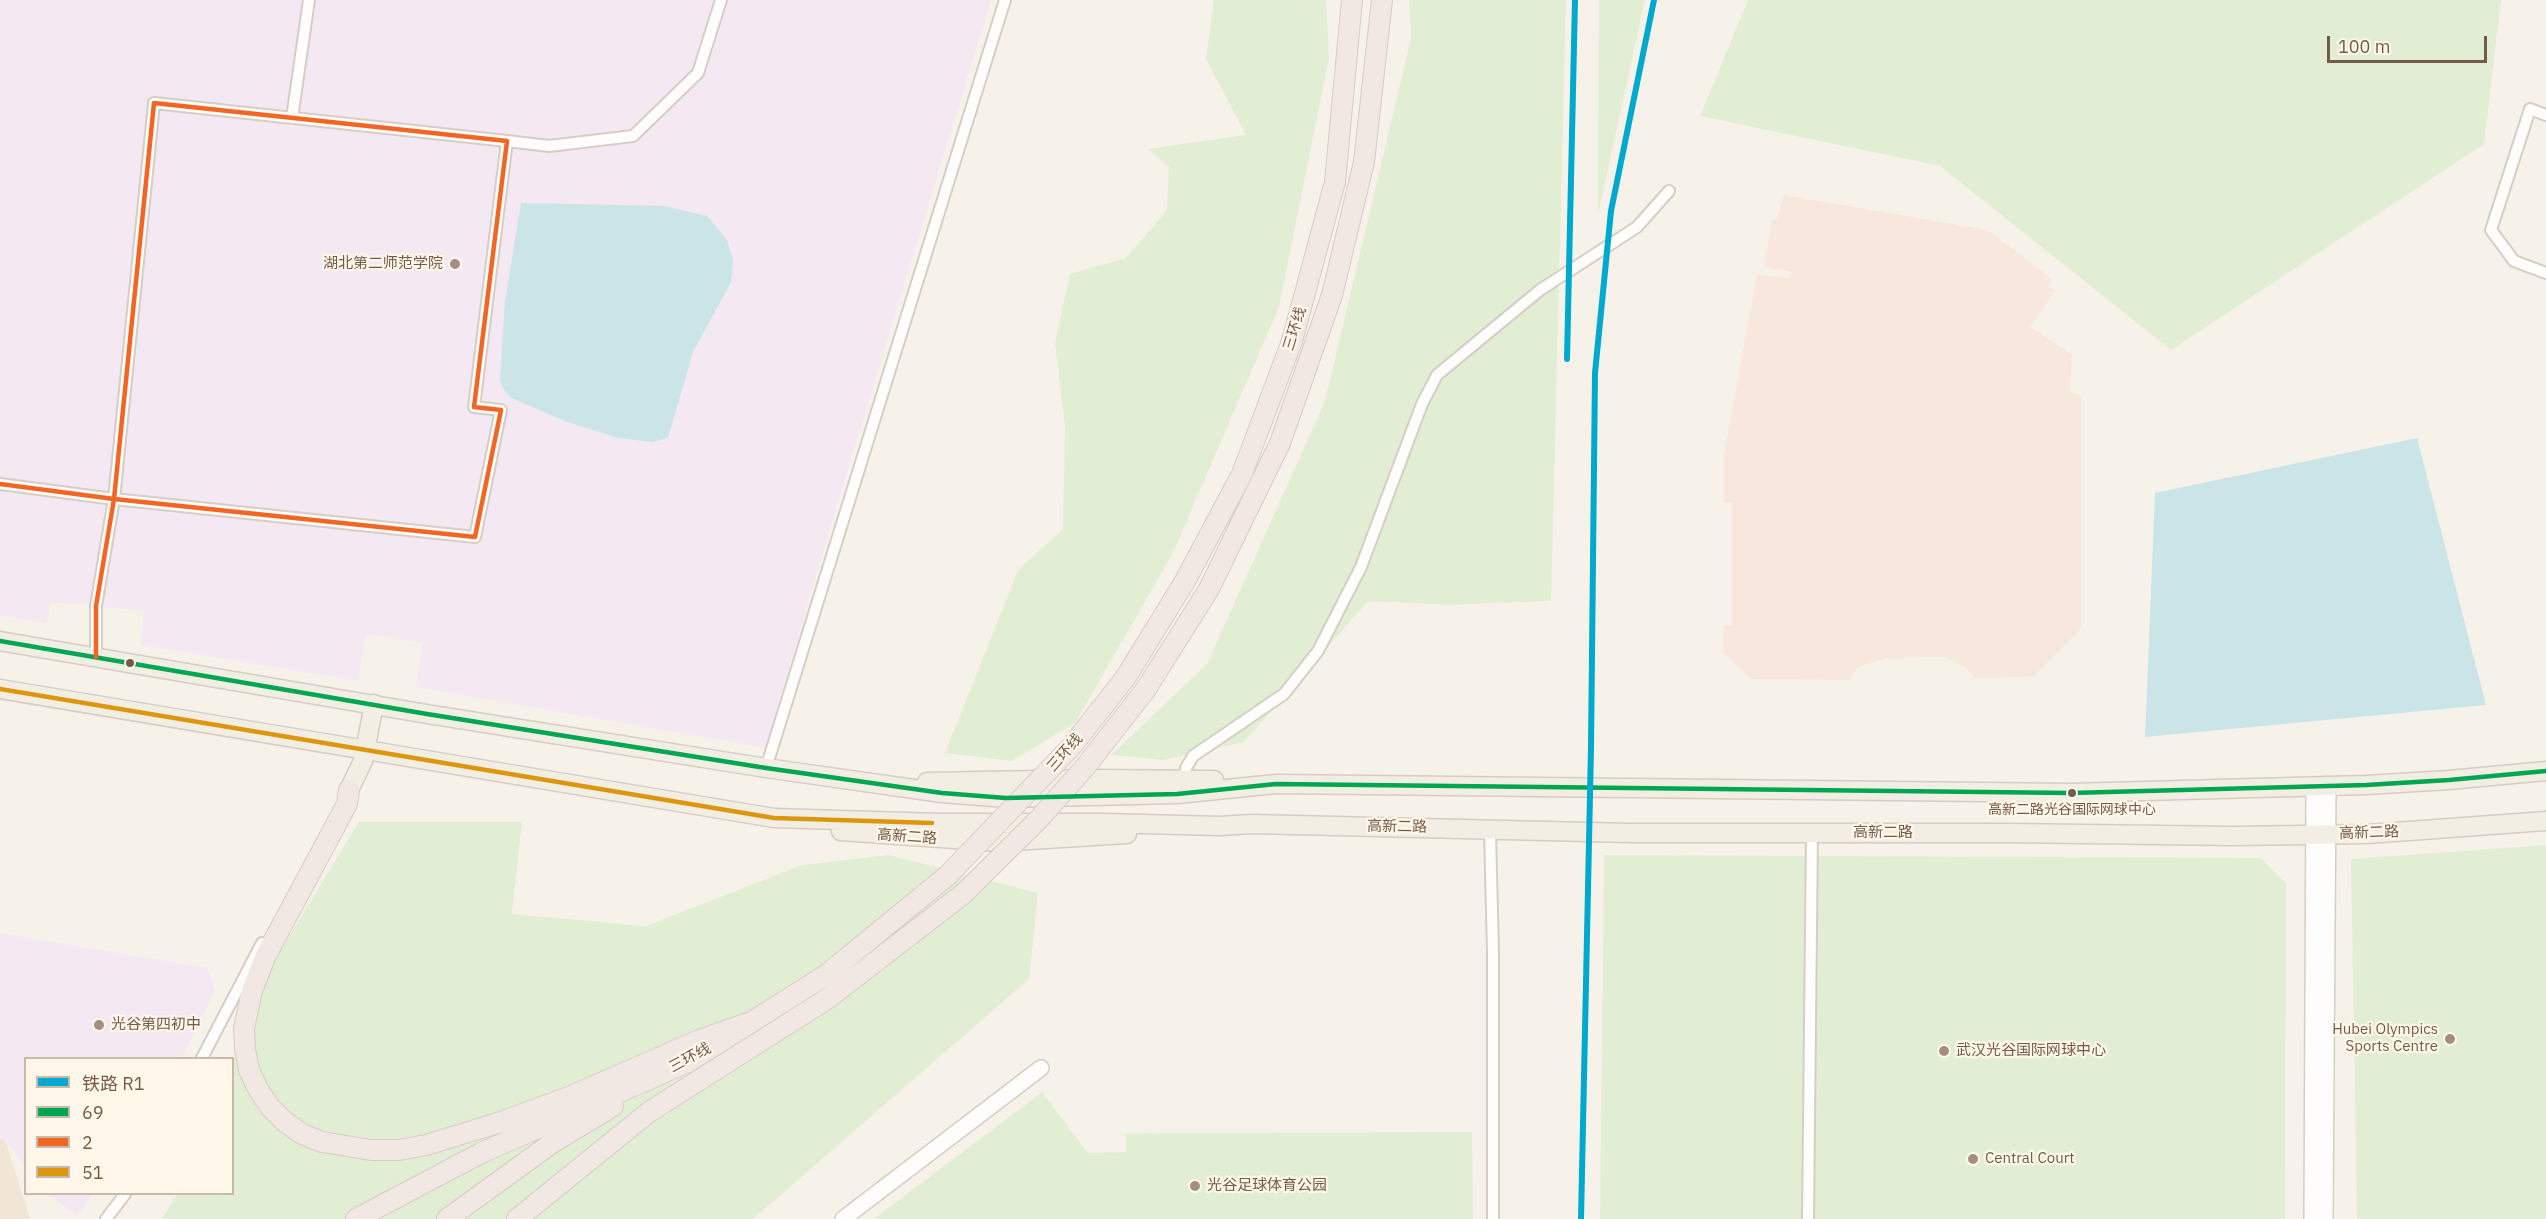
<!DOCTYPE html>
<html>
<head>
<meta charset="utf-8">
<style>
  body { margin:0 }
  #map { position:relative; width:2546px; height:1219px; overflow:hidden; background:#f7f2e9; font-family:"IBM Plex Sans","Noto Sans SC",sans-serif }
  canvas { display:block }
  .legend { position:absolute; left:24px; top:1057px; width:210px; height:138px; box-sizing:border-box; background:#fff8ea; border:2px solid #c8b9a9; margin:0; padding:8px 10px; list-style:none; font-size:18px; color:#765a48 }
  .legend li { display:flex; align-items:center; gap:12px; height:30px }
  .legend b { width:30px; border:2px solid #c8b9a9 }
  .scale { position:absolute; left:2327px; top:36px; width:160px; height:27px; box-sizing:border-box; border:3px solid #765a48; border-top:0; padding-left:8px; font-size:18px; line-height:21px; white-space:nowrap; color:#765a48; -webkit-text-stroke:4px #fff8ea; paint-order:stroke }
</style>
</head>
<body>
<div id="map">
<canvas width="2546" height="1219"></canvas>
<ul class="legend">
<li><b style="height:8px;background:#00a9ce"></b>铁路 R1</li>
<li><b style="height:8px;background:#00a651"></b>69</li>
<li><b style="height:8px;background:#f26522"></b>2</li>
<li><b style="height:8px;background:#dd970e"></b>51</li>
</ul>
<div class="scale">100 m</div>
</div>
<script>
const ctx = document.querySelector('canvas').getContext('2d');
ctx.lineJoin = 'round';
function fillPath(path, color) {
  ctx.fillStyle = color;
  ctx.fill(path, 'evenodd');
}
function shape(rows) {
  const path = new Path2D();
  for (const r of rows) {
    path.moveTo(r[0], r[1]);
    for (let i = 2; i < r.length; i += 2) path.lineTo(r[i], r[i + 1]);
  }
  return path;
}
function trace(path, color, width, dash) {
  ctx.strokeStyle = color;
  ctx.lineWidth = width;
  ctx.lineCap = dash ? 'butt' : 'round';
  ctx.setLineDash(dash || []);
  ctx.stroke(path);
}
function drawText(font, color, halo, rows, align = 'center') {
  ctx.font = font + ' "IBM Plex Sans","Noto Sans SC",sans-serif';
  ctx.lineWidth = 4.5;
  ctx.setLineDash([]);
  ctx.textBaseline = 'middle';
  ctx.strokeStyle = halo;
  ctx.fillStyle = color;
  for (const [text, x, y, turn = 0] of rows) {
    ctx.save();
    ctx.translate(x, y);
    ctx.rotate((+turn || 0) * Math.PI / 180);
    ctx.textAlign = isNaN(turn) ? turn : align;
    if (halo) ctx.strokeText(text, 0, 0);
    ctx.fillText(text, 0, 0);
    ctx.restore();
  }
}
fillPath(shape([
  [0,1139,5,1139,30,1219,0,1219]
]), '#f1e5d6');
fillPath(shape([
  [1784,195,1988,230,2052,279,2048,287,2056,290,2030,327,2072,355,2070,392,2081,395,2081,629,2033,677,1975,678,1964,666,1944,657,1887,658,1858,667,1849,680,1751,679,1723,652,1724,625,1732,625,1732,503,1724,503,1724,456,1757,275,1790,278,1792,272,1764,267,1772,220,1777,219]
]), '#f8e7dc');
fillPath(shape([
  [0,0,991,0,830,528,766,748,416,687,423,643,366,634,358,681,141,645,144,611,50,602,47,624,0,615],
  [0,933,207,968,215,991,182,1058,26,1058,25,1166,5,1139,0,1139],
  [49,1194,93,1194,77,1216]
]), '#f4e8f2');
fillPath(shape([
  [1214,0,1326,0,1329,58,1279,307,1172,555,1075,723,1012,761,945,753,1018,570,1063,529,1065,427,1055,342,1070,274,1126,258,1167,210,1169,167,1148,149,1246,135,1206,59],
  [1409,0,1566,0,1551,601,1450,605,1368,601,1244,742,1163,760,1111,755,1207,664,1325,401,1411,38],
  [1599,0,1645,0,1598,215],
  [1748,0,2501,0,2484,144,2171,350,1940,166,1700,116],
  [359,822,522,822,512,914,646,926,802,865,889,855,1038,893,1029,979,753,1219,162,1219,177,1194,232,1194,233,1061,266,974],
  [2546,845,2546,1219,2357,1219,2351,859],
  [1604,855,2260,858,2286,883,2285,1219,1600,1219],
  [1042,1092,1088,1153,1126,1152,1126,1133,1472,1132,1473,1219,874,1219]
]), '#e2eed3');
fillPath(shape([
  [521,203,664,206,707,216,727,240,733,260,731,282,693,352,668,438,652,442,618,438,565,421,511,398,504,390,500,380,505,301],
  [2417,438,2486,705,2145,737,2155,493]
]), '#cae4e8');
const street = shape([
  [2546,115,2530,109,2491,230,2514,261,2546,273],
  [292,118,309,0],
  [507,141,549,146,633,136,698,73,721,0],
  [0,484,114,499,475,537,501,410,474,407,507,141,154,103,114,499,96,606,96,657],
  [766,768,1005,0],
  [1184,781,1186,768,1193,756,1284,694,1318,651,1361,567,1422,404,1437,375,1540,290,1637,227,1669,191],
  [1490,830,1493,953,1493,1219],
  [202,1058,262,943],
  [106,1219,125,1194],
  [1808,1219,1812,833]
]);
const secondary = shape([
  [843,1219,1041,1068],
  [2312,1219,2314,786],
  [2325,1219,2328,786]
]);
const primary = shape([
  [0,641,427,714,766,768,942,793,1006,798,1177,794,1276,784,2071,793,2366,785,2449,780,2546,771],
  [0,689,774,818,940,823,1104,823,1220,826,1251,824,1631,833,2010,833,2235,836,2368,834,2546,821],
  [927,782,1092,779,1214,780],
  [349,790,363,761,374,704],
  [841,831,997,842,1127,834]
]);
const highway = shape([
  [1126,677,1185,581,1242,474,1292,341,1335,182,1352,0],
  [1146,689,1209,589,1280,443,1332,295,1364,162,1382,0],
  [349,790,347,804,266,955,252,991,244,1028,245,1049,249,1070,258,1089,270,1107,285,1122,302,1134,322,1142,371,1150,399,1150,426,1145,498,1123,569,1097,697,1041,751,1022],
  [356,1219,481,1153,688,1062,826,975,947,876],
  [447,1219,552,1143,613,1106],
  [517,1219,649,1112,827,999,963,894]
]);
trace(street, '#d6cec6', 14);
trace(secondary, '#d6cec6', 18);
trace(primary, '#d6ccc5', 21);
trace(highway, '#d6ccc5', 22);
trace(street, '#fefdfc', 10);
trace(secondary, '#fefdfc', 15);
trace(primary, '#f3eee4', 18);
trace(highway, '#f1e8e3', 20);
const highwayBridge = shape([
  [947,876,1071,747,1126,677],
  [963,894,1038,820,1086,766,1146,689]
]);
trace(highwayBridge, '#d6ccc5', 22, []);
trace(highwayBridge, '#f1e8e3', 20);
trace(shape([
  [0,641,427,714,766,768,942,793,1006,798,1177,794,1276,784,2071,793,2366,785,2449,780,2546,771]
]), '#00a651', 4.5);
trace(shape([
  [0,484,114,499,475,537,501,410,474,407,507,141,154,103,114,499,96,606,96,657]
]), '#f26522', 4.5);
trace(shape([
  [0,689,774,818,932,823]
]), '#dd970e', 4.5);
trace(shape([
  [1567,359,1575,0],
  [1581,1219,1591,747,1595,373,1611,211,1654,0]
]), '#00a9ce', 6);
for (const [x, y, r, color] of [
  [455,264,6,"#a38f80"],
  [130,663,5,"#765a48"],
  [2072,793,5,"#765a48"],
  [99,1025,6,"#a38f80"],
  [2450,1039,6,"#a38f80"],
  [1944,1051,6,"#a38f80"],
  [1973,1159,6,"#a38f80"],
  [1195,1186,6,"#a38f80"]
]) {
  const dot = new Path2D();
  dot.arc(x, y, r, 0, 2 * Math.PI);
  ctx.fillStyle = color;
  ctx.fill(dot);
  trace(dot, '#fff8ea', 2);
}
drawText('14px', '#765a48', '#fff8ea', [
  ["高新二路光谷国际网球中心",2072,810]
]);
drawText('15px', '#765a48', '#fff8ea', [
  ["湖北第二师范学院",443,264,"right"],
  ["光谷第四初中",111,1025],
  ["Hubei Olympics",2438,1030,"right"],
  ["Sports Centre",2438,1047,"right"],
  ["武汉光谷国际网球中心",1956,1051],
  ["Central Court",1985,1159],
  ["光谷足球体育公园",1207,1186]
], 'left');
drawText('15px', '#765a48', '#fff8ea', [
  ["三环线",1295,329,-73],
  ["三环线",1065,753,-49],
  ["高新二路",1397,827,1],
  ["高新二路",1883,833],
  ["高新二路",2369,833,-2],
  ["高新二路",907,837,4],
  ["三环线",690,1058,-28]
]);
</script>
</body>
</html>
